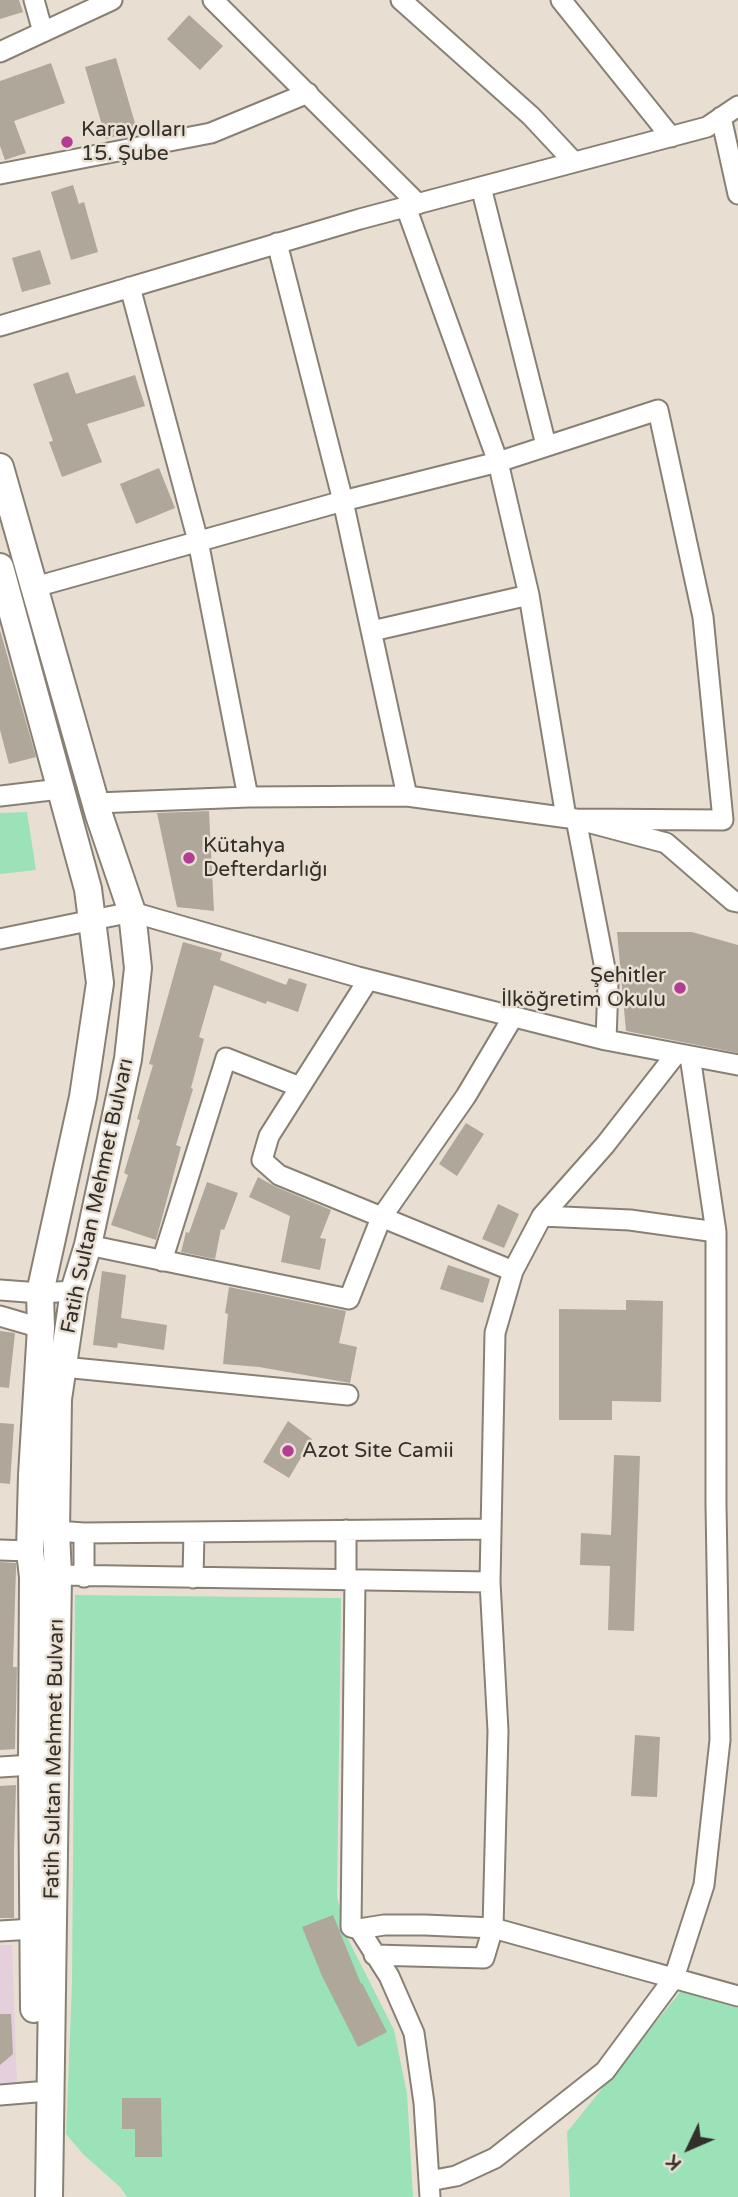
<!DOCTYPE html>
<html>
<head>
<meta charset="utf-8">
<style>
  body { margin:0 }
  #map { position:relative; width:738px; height:2197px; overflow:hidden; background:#e8dfd2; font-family:"Varela Round",sans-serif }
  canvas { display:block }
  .north { position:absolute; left:654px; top:2113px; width:70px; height:70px; -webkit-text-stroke:5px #e8dfd2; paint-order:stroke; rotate:226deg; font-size:19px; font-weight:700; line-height:28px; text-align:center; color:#332f2a }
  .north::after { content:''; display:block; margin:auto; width:24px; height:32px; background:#332f2a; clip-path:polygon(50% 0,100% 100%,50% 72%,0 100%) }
</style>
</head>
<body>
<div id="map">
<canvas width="738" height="2197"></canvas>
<div class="north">K</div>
</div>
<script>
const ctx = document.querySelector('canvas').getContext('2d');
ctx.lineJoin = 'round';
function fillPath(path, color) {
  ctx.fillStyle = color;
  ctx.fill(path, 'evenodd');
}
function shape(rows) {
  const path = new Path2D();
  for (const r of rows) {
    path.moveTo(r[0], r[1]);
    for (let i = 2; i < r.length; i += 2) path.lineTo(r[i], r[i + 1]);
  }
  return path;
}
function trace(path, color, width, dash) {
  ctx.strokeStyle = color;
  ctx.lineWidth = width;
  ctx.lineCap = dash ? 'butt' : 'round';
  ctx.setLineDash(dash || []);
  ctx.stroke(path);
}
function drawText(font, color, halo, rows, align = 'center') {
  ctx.font = font + ' "Varela Round",sans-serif';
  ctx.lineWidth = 5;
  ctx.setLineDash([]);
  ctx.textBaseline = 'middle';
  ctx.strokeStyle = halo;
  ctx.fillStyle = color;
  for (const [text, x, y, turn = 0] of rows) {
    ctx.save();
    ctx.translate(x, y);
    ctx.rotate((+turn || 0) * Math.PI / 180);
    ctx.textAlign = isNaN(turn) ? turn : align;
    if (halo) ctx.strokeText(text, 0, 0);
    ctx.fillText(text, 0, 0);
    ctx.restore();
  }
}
fillPath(shape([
  [0,1945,12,1945,17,2083,0,2084]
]), '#e5cfdd');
fillPath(shape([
  [27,812,36,870,0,874,0,813],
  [75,1595,341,1598,337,1897,348,1939,394,2030,407,2093,413,2197,127,2197,120,2187,83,2154,66,2134,72,1983],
  [681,1991,738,2008,738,2197,570,2197,567,2132]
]), '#9ce2b9');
fillPath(shape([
  [0,0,19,0,23,12,0,19],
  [189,15,223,46,200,70,167,39],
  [116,58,137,130,106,139,85,67],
  [51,63,65,103,14,121,26,153,5,160,0,146,0,81],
  [73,185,79,204,84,202,98,252,71,260,51,192],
  [40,250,51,284,22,292,12,258],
  [68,372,76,394,135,375,145,406,87,424,102,462,62,477,49,442,53,441,33,384],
  [159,468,175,508,136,524,120,484],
  [0,630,36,757,9,764,0,730],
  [209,811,214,911,177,907,157,813],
  [617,932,692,932,738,945,738,1053,626,1031],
  [183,942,222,953,220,960,286,985,289,978,307,984,298,1012,267,1001,266,1004,214,985,199,1037,204,1039,191,1088,193,1089,176,1145,181,1147,156,1240,111,1225,128,1175,124,1173,140,1120,137,1119,153,1065,149,1064],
  [466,1123,484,1134,457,1176,439,1164],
  [258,1177,274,1186,331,1210,320,1238,326,1239,320,1270,281,1262,290,1216,249,1197],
  [207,1182,238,1193,224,1230,221,1229,215,1259,181,1252,186,1232,189,1233],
  [498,1204,519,1214,504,1248,482,1239],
  [448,1265,490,1279,483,1303,440,1289],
  [102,1271,126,1275,121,1318,167,1325,164,1350,118,1343,117,1348,93,1345],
  [229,1287,346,1311,339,1343,357,1347,350,1383,259,1367,223,1364,228,1314,225,1313],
  [626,1300,663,1301,661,1402,612,1401,612,1420,559,1420,559,1309,626,1310],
  [0,1331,15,1333,9,1388,0,1387],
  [288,1421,312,1439,289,1478,263,1462],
  [0,1423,14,1424,10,1484,0,1483],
  [614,1455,640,1456,634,1631,608,1630,610,1566,580,1565,581,1533,611,1535],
  [0,1562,16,1563,16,1569,13,1667,17,1667,15,1749,0,1750],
  [635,1735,660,1737,657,1797,631,1796],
  [16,1785,14,1851,14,1918,0,1918,0,1786],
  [333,1915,361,1984,362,1983,387,2032,358,2047,322,1976,302,1927],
  [0,2014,11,2014,13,2054,0,2065],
  [122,2098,161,2098,162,2157,135,2157,135,2129,122,2129]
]), '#afa79a');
const minor = shape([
  [34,0,43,32],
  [213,0,418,204],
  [401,0,531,116,574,162],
  [561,0,671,137],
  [0,52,112,0],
  [721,117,738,194],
  [0,174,211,133,308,93],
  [481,187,546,445],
  [406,207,498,462,529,595,566,817],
  [277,243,343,501,407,796],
  [130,287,198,541,248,797],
  [0,326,360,219,707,127,738,106],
  [35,587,343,501,498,462,658,410,703,617,723,820,576,819,407,796,248,797,96,803],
  [372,631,529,595],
  [0,796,60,789],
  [0,939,132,912,358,977,503,1014,606,1040,738,1065],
  [368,980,269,1136,262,1160,279,1175,513,1271],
  [606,1040,608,984,576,819,666,843,733,901,738,902],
  [542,1216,630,1220,716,1232],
  [88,1245,349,1299,381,1218,466,1096,513,1017],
  [162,1261,226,1058,300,1087],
  [0,1290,40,1293,74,1291],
  [0,1316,41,1328],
  [63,1367,348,1395],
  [56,1531,84,1533,491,1529],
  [0,1550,30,1551],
  [58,1575,490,1582],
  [84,1577,84,1533],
  [193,1578,194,1532],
  [346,1580,346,1530],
  [355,1580,351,1927,359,1929],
  [0,1767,32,1765],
  [0,1931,33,1929],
  [374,1955,484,1958,493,1928,498,1731,490,1582,495,1333,513,1271,542,1216,605,1145,676,1054],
  [0,2095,36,2092],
  [429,2181,456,2176,495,2158,605,2071,674,1978,704,1885,720,1740,716,1505,716,1232,690,1056],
  [430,2197,424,2103,414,2033,389,1976,359,1929,384,1925,425,1925,493,1928,738,1996]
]);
const secondary = shape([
  [0,467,99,815,132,912,138,968,128,1059,88,1245,74,1291,58,1399,56,1531,58,1575,49,2197],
  [0,567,88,889,100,983,83,1097,40,1293,41,1328,32,1475,30,1551,33,1577,32,1765,34,2009]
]);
trace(minor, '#888074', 23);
trace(secondary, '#888074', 30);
trace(minor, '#fff', 19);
trace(secondary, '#fff', 26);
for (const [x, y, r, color] of [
  [67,142,7,"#b33d94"],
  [189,858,7,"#b33d94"],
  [680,988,7,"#b33d94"],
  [288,1451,7,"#b33d94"]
]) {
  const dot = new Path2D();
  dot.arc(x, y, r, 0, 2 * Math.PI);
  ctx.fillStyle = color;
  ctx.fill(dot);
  trace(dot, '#e8dfd2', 2.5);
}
drawText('21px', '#332f2a', '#e8dfd2', [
  ["Karayolları",81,130],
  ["15. Şube",81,154],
  ["Kütahya",203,846],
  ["Defterdarlığı",203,870],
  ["Şehitler",666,976,"right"],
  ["İlköğretim Okulu",666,1000,"right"],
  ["Azot Site Camii",302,1451]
], 'left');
drawText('21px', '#332f2a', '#e8dfd2', [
  ["Fatih Sultan Mehmet Bulvarı",98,1196,-78],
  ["Fatih Sultan Mehmet Bulvarı",55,1759,-89]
]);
</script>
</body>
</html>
